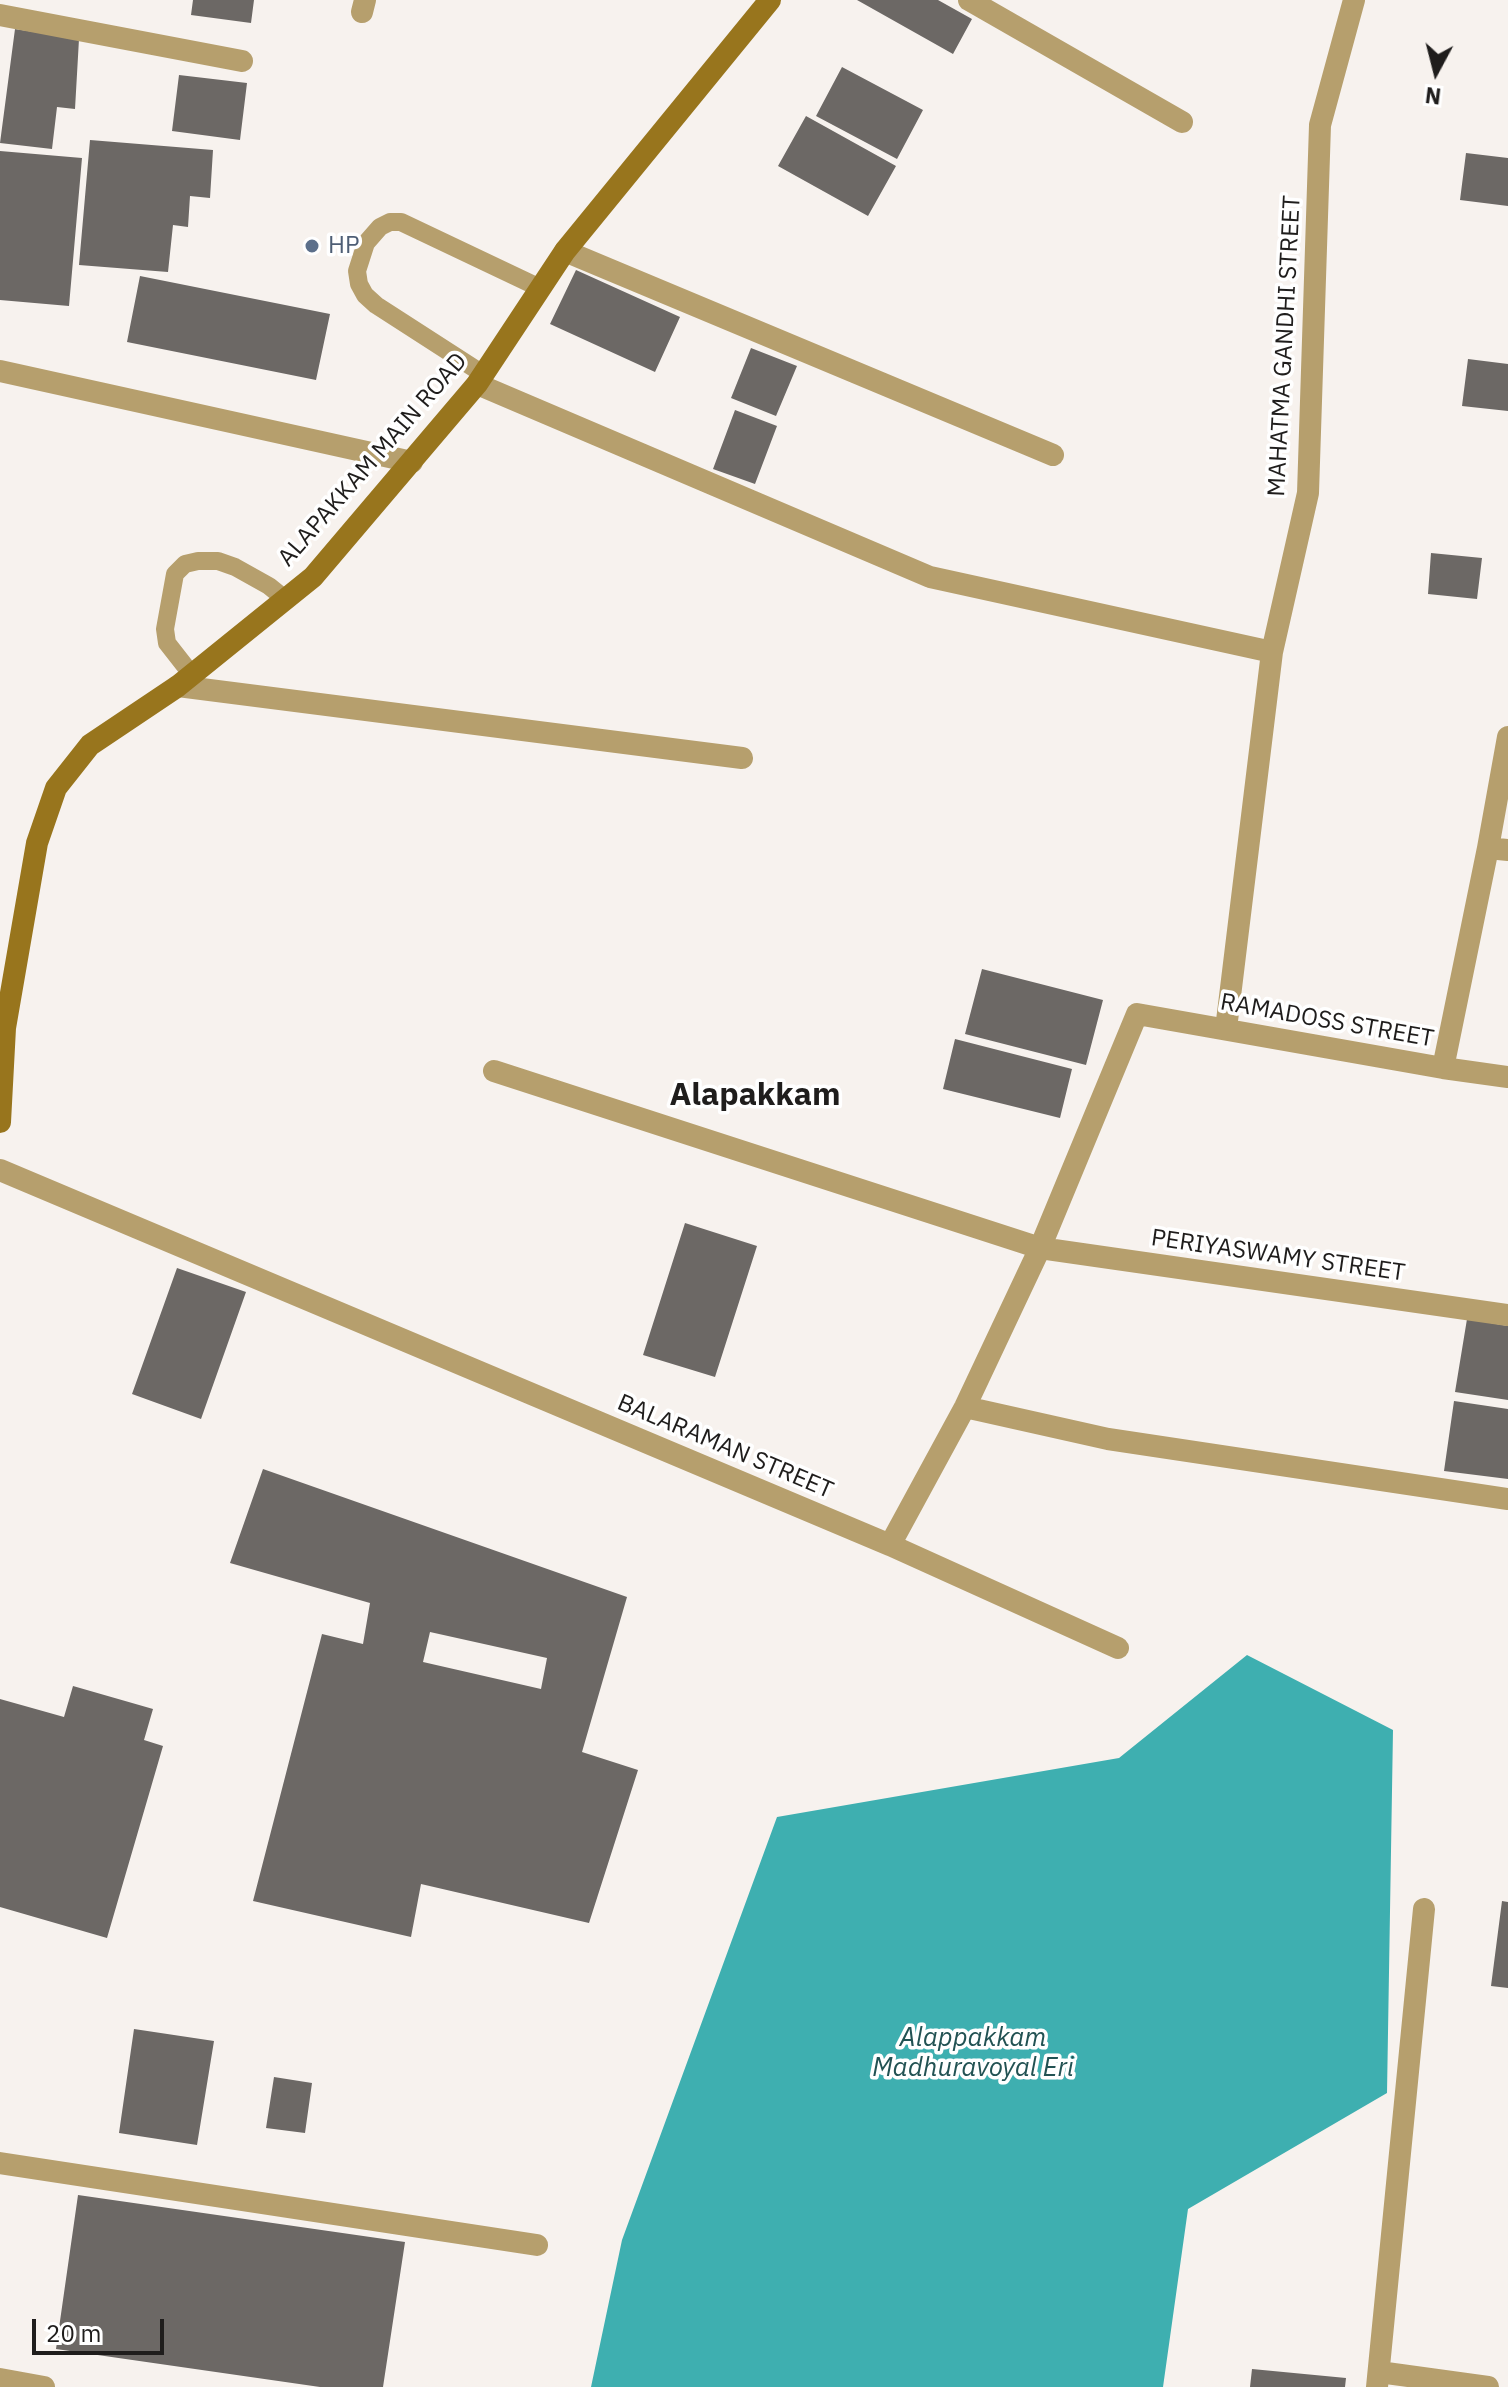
<!DOCTYPE html>
<html>
<head>
<meta charset="utf-8">
<style>
  body { margin:0 }
  #map { position:relative; width:1508px; height:2387px; overflow:hidden; background:#f7f2ee; font-family:"IBM Plex Sans",sans-serif }
  canvas { display:block }
  .north { position:absolute; left:1396px; top:32px; width:80px; height:80px; -webkit-text-stroke:6px #fff; paint-order:stroke; rotate:187deg; font-size:22px; font-weight:700; line-height:32px; text-align:center; color:#1f1d1c }
  .north::after { content:''; display:block; margin:auto; width:28px; height:36px; background:#1f1d1c; clip-path:polygon(50% 0,100% 100%,50% 72%,0 100%) }
  .scale { position:absolute; left:32px; top:2319px; width:132px; height:36px; box-sizing:border-box; border:4px solid #1f1d1c; border-top:0; padding-left:10px; font-size:24px; line-height:28px; white-space:nowrap; color:#1f1d1c; -webkit-text-stroke:6px #fff; paint-order:stroke }
</style>
</head>
<body>
<div id="map">
<canvas width="1508" height="2387"></canvas>
<div class="north">N</div>
<div class="scale">20 m</div>
</div>
<script>
const ctx = document.querySelector('canvas').getContext('2d');
ctx.lineJoin = 'round';
function fillPath(path, color) {
  ctx.fillStyle = color;
  ctx.fill(path, 'evenodd');
}
function shape(rows) {
  const path = new Path2D();
  for (const r of rows) {
    path.moveTo(r[0], r[1]);
    for (let i = 2; i < r.length; i += 2) path.lineTo(r[i], r[i + 1]);
  }
  return path;
}
function trace(path, color, width, dash) {
  ctx.strokeStyle = color;
  ctx.lineWidth = width;
  ctx.lineCap = dash ? 'butt' : 'round';
  ctx.setLineDash(dash || []);
  ctx.stroke(path);
}
function drawText(font, color, halo, rows, align = 'center') {
  ctx.font = font + ' "IBM Plex Sans",sans-serif';
  ctx.lineWidth = 7;
  ctx.setLineDash([]);
  ctx.textBaseline = 'middle';
  ctx.strokeStyle = halo;
  ctx.fillStyle = color;
  for (const [text, x, y, turn = 0] of rows) {
    ctx.save();
    ctx.translate(x, y);
    ctx.rotate((+turn || 0) * Math.PI / 180);
    ctx.textAlign = isNaN(turn) ? turn : align;
    if (halo) ctx.strokeText(text, 0, 0);
    ctx.fillText(text, 0, 0);
    ctx.restore();
  }
}
fillPath(shape([
  [1247,1655,1393,1730,1387,2093,1188,2209,1163,2387,591,2387,622,2240,777,1817,1119,1758]
]), '#3eafb0');
fillPath(shape([
  [193,0,254,0,251,23,191,15],
  [857,0,938,0,972,19,953,54],
  [15,29,79,39,75,109,57,107,52,149,0,143],
  [842,67,923,110,897,159,816,116],
  [179,75,247,83,240,140,172,131],
  [806,116,896,166,868,216,778,166],
  [90,140,213,150,210,198,190,196,188,227,173,225,168,272,79,265],
  [0,151,82,158,69,306,0,300],
  [1466,153,1508,158,1508,206,1460,200],
  [576,270,680,317,655,372,550,324],
  [140,276,330,314,316,380,127,342],
  [751,348,797,366,776,416,731,398],
  [1468,359,1508,364,1508,411,1462,406],
  [735,410,777,426,755,484,713,469],
  [1431,553,1482,558,1477,599,1428,594],
  [982,969,1103,1000,1086,1065,965,1034],
  [955,1039,1072,1069,1060,1118,943,1089],
  [685,1223,757,1246,715,1377,643,1355],
  [177,1268,246,1292,201,1419,132,1394],
  [1467,1319,1508,1326,1508,1400,1455,1392],
  [1454,1401,1508,1409,1508,1479,1444,1471],
  [263,1469,627,1597,582,1752,638,1770,589,1923,421,1884,411,1937,253,1901,322,1634,363,1644,370,1603,230,1563],
  [430,1632,547,1658,541,1689,423,1662],
  [73,1686,153,1709,144,1740,163,1746,107,1938,0,1907,0,1699,64,1717],
  [1502,1901,1508,1902,1508,1988,1491,1986],
  [134,2029,214,2041,197,2145,119,2133],
  [274,2077,312,2083,305,2133,266,2128],
  [78,2195,405,2242,383,2387,320,2387,56,2349],
  [1252,2369,1346,2378,1345,2387,1250,2387]
]), '#6c6865');
trace(shape([
  [483,374,376,305,365,295,359,284,357,271,366,243,380,227,390,222,401,222,540,288],
  [192,675,167,643,165,629,175,574,185,564,198,561,218,561,235,567,269,586,285,599]
]), '#b69f6d', 18);
trace(shape([
  [969,0,1182,122],
  [362,12,365,0],
  [0,15,242,61],
  [565,251,1053,455],
  [0,371,412,462],
  [477,384,930,577,1272,652],
  [178,686,742,758],
  [1488,848,1508,850],
  [1226,1029,1272,652,1308,493,1320,125,1354,0],
  [1443,1068,1488,848,1508,737],
  [494,1071,1040,1248,1508,1315],
  [0,1170,890,1545,965,1407,1040,1248,1137,1014,1443,1068,1508,1077],
  [965,1407,1108,1439,1508,1499],
  [890,1545,1118,1648],
  [0,2163,537,2245],
  [1379,2372,1488,2387],
  [0,2379,44,2387],
  [1377,2387,1424,1909]
]), '#b69f6d', 22);
trace(shape([
  [0,1122,5,1028,37,843,56,788,90,745,178,686,313,577,477,384,565,251,770,0]
]), '#98751d', 22);
for (const [x, y, r, color] of [
  [312,246,8,"#5c6f8a"]
]) {
  const dot = new Path2D();
  dot.arc(x, y, r, 0, 2 * Math.PI);
  ctx.fillStyle = color;
  ctx.fill(dot);
  trace(dot, '#fff', 3);
}
drawText('24px', '#4e5e75', '#fff', [
  ["HP",328,246]
], 'left');
drawText('24px', '#1f1d1c', '#fff', [
  ["MAHATMA GANDHI STREET",1285,346,-87],
  ["ALAPAKKAM MAIN ROAD",373,460,-49],
  ["RAMADOSS STREET",1327,1021,10],
  ["PERIYASWAMY STREET",1278,1256,8],
  ["BALARAMAN STREET",725,1447,23]
]);
drawText('italic 26px', '#225253', '#fff', [
  ["Alappakkam",973,2038],
  ["Madhuravoyal Eri",973,2068]
]);
drawText('bold 32px', '#1f1d1c', '#fff', [
  ["Alapakkam",755,1096]
]);
</script>
</body>
</html>
